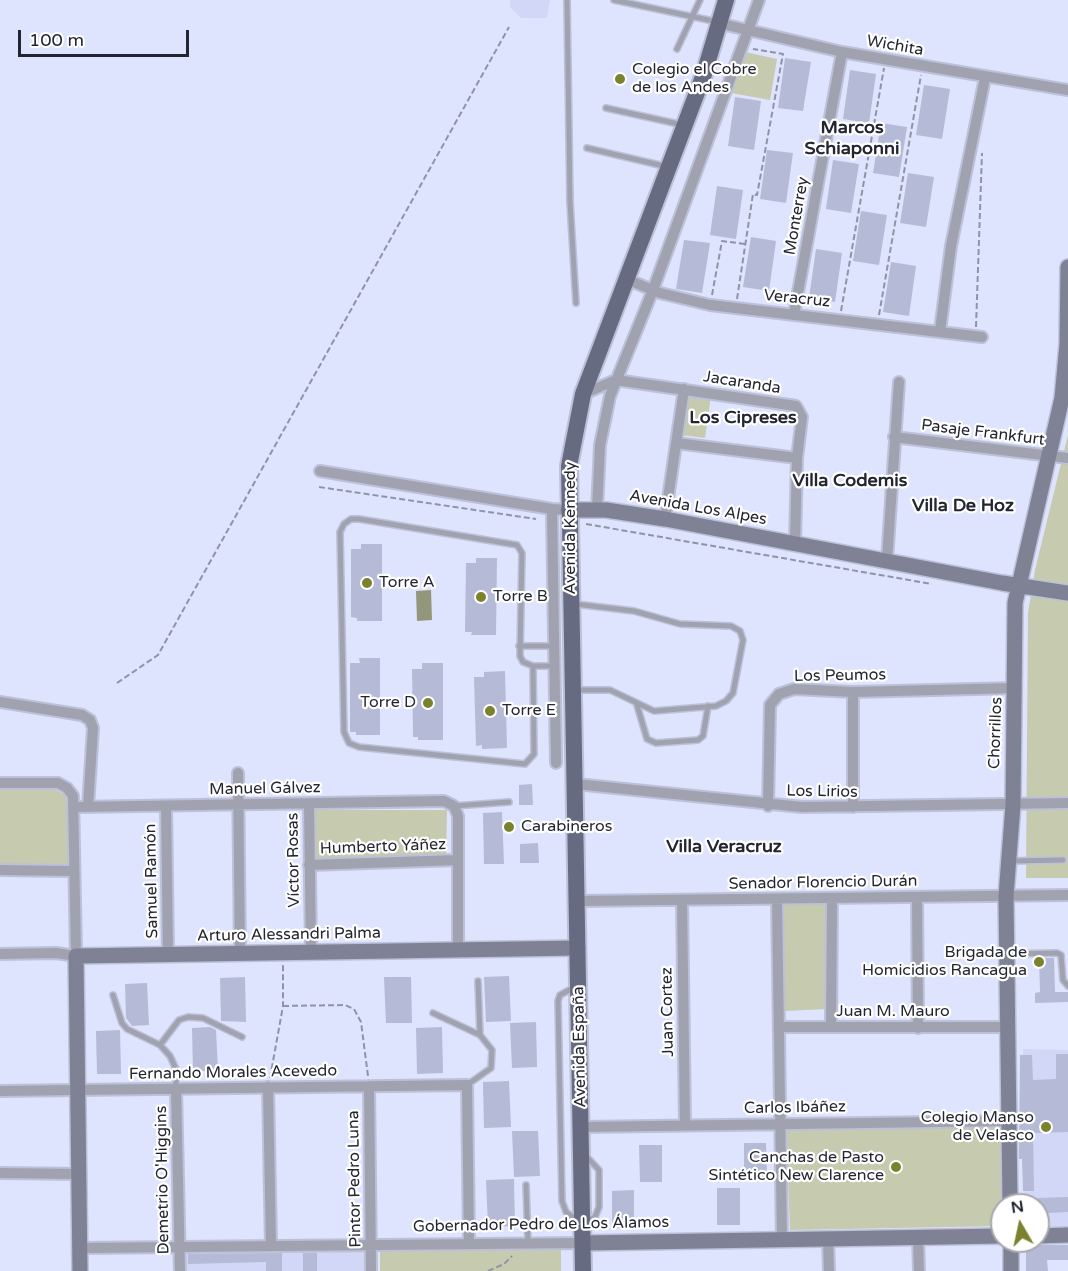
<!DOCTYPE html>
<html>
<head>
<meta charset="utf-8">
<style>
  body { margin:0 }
  #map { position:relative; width:1068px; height:1271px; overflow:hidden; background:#dee3fe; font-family:"Varela Round",sans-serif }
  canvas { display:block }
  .north { position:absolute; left:990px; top:1193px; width:60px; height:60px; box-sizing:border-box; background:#fff; border:2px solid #a7a8ad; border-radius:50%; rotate:351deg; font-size:16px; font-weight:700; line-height:24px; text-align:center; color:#232531 }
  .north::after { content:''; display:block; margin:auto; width:21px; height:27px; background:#7a822e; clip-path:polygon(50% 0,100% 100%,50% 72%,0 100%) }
  .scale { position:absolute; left:18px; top:30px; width:171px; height:27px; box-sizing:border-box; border:3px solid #232531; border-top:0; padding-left:8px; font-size:18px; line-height:21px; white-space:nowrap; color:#232531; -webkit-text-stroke:4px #fff; paint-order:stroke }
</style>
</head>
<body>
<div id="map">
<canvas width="1068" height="1271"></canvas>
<div class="north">N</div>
<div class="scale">100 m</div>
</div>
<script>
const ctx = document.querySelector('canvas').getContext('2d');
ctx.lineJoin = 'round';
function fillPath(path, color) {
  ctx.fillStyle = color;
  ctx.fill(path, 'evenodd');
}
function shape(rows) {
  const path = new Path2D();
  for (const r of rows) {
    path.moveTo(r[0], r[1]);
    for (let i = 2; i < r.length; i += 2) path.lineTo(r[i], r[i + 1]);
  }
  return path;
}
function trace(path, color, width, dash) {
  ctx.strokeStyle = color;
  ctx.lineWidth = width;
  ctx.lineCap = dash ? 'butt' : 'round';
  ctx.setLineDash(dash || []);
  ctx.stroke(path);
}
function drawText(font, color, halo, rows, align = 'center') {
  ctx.font = font + ' "Varela Round",sans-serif';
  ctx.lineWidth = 4.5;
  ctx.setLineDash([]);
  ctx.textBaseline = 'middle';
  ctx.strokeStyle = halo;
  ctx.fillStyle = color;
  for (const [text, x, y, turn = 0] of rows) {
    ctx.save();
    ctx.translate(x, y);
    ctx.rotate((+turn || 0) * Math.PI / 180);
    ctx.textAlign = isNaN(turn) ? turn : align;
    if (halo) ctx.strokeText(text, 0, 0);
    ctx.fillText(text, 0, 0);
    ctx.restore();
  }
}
fillPath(shape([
  [510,0,550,0,547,18,521,18,510,7],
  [1023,1049,1068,1050,1068,1228,1038,1227,1038,1205,1025,1205],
  [366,1248,365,1271,183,1271,182,1250]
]), '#d2d7f8');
fillPath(shape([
  [745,52,777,59,770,100,731,93],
  [688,386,712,389,705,438,681,435],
  [1068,435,1068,878,1026,878,1028,613,1035,570],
  [53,788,66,796,70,804,70,867,0,866,0,790],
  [311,810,447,810,446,861,313,864],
  [782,901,825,902,826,1009,785,1011],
  [1005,1126,1006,1205,1002,1205,1002,1226,790,1230,786,1129],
  [561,1246,561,1271,380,1271,380,1250]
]), '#c6caae');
fillPath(shape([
  [431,590,432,620,417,621,416,591]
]), '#92967a');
fillPath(shape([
  [785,58,811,62,803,111,778,108],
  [850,70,876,74,869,123,843,119],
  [924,85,950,89,942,139,916,135],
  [735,97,761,101,754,150,728,146],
  [881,123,907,127,899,177,873,173],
  [767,150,793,153,786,203,760,199],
  [833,160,859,164,851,213,826,209],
  [908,173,934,177,926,227,900,223],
  [717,186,743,190,736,239,710,235],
  [861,211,887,215,879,265,853,261],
  [751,237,776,241,769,291,743,287],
  [684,240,710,243,702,293,676,289],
  [816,249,842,253,835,302,809,298],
  [891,262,916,266,909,316,883,312],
  [361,544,382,544,382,621,357,621,357,618,351,617,351,549,361,549],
  [476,558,497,558,496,635,471,635,472,632,465,632,466,563,476,563],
  [359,658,380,658,380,735,356,735,356,732,350,732,350,663,360,663],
  [422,663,443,663,443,740,418,740,418,737,413,737,412,669,422,669],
  [505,671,507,748,482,749,482,745,476,746,474,677,484,677,484,672],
  [532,784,533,805,519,805,519,785],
  [502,812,504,864,484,864,483,813],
  [538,843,539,863,520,863,520,844],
  [1039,958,1054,958,1055,992,1068,992,1068,1002,1035,1003,1035,993,1040,992],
  [509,976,511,1021,486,1022,484,977],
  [245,977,246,1022,221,1021,220,978],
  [384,977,411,977,412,1023,386,1023],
  [147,983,149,1025,132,1026,126,1018,125,984],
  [536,1022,537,1067,512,1068,510,1023],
  [210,1027,216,1030,218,1071,193,1071,192,1028],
  [442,1027,443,1073,417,1074,416,1028],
  [120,1030,121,1074,97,1074,96,1031],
  [1056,1054,1068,1054,1068,1132,1033,1133,1034,1191,1023,1191,1022,1159,1019,1159,1020,1055,1032,1055,1033,1080,1056,1079],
  [509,1081,511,1127,484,1128,483,1082],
  [512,1131,538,1131,540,1176,514,1177],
  [744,1143,766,1143,767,1180,744,1180],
  [639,1145,662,1145,662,1182,640,1182],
  [514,1179,515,1226,488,1227,486,1180],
  [717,1188,740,1188,740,1225,717,1225],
  [634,1190,634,1228,612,1228,612,1191],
  [1068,1197,1068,1212,1048,1213,1048,1220,1038,1221,1038,1198],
  [1026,1245,1068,1245,1068,1260,1047,1260,1048,1271,1026,1271],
  [282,1253,282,1271,266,1271,266,1262,188,1264,188,1254],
  [303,1253,317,1253,317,1271,303,1271]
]), '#b5bad6');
const lane = shape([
  [567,0,570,202,576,303],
  [614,0,718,22],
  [677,49,700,0],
  [606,108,683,125],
  [587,148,668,167],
  [575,604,634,611,680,624,731,626,740,631,743,640,733,693,726,701,716,706,654,711,610,690,576,690],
  [519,646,553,646],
  [533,666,534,754,525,764,359,747,349,743,344,732,340,532,344,524,351,519,359,519,517,545,522,553,520,656,523,662,533,666,554,666],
  [637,705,647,739,656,743,698,740,703,736,708,706],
  [454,806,509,802],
  [1010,861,1063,860],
  [1009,954,1057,953,1061,955,1063,980,1068,986],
  [478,981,480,1035],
  [575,987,560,995,558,1001,562,1201,566,1212,583,1224,595,1217,599,1207,599,1170,585,1155],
  [113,995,122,1023,127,1029,160,1045,170,1056,176,1069,176,1089],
  [433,1013,480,1035,492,1050,491,1068,467,1085],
  [160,1045,179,1020,188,1017,203,1018,242,1037],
  [526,1185,528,1243]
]);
const street = shape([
  [718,23,842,52,1068,90],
  [626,279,660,293,710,305,982,337],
  [794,314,842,52],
  [940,331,951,246,985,78],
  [583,394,616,380,796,406,802,417,797,458,795,543],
  [894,437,1068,458],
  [676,443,797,458],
  [320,471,552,509,568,510],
  [552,509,556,763],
  [597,510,600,445,610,396,653,290,759,0],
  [665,519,684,389],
  [887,560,899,382],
  [853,692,853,807],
  [0,702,82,715,90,720,93,728,88,807],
  [238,773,240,954],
  [0,783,58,783,67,788,73,796,76,956,56,953,0,954],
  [576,784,802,807,1068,803],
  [309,804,311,952],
  [166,806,168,955],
  [768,806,770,705,779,694,794,689,853,692,1016,688],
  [75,807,444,801,454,806,458,816,458,950],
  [309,865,457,860],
  [0,870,74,871],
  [917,897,918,1028],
  [777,899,782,1240],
  [682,900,685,1124],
  [578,901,1068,895],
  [779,1027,1008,1027],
  [831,1027,832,898],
  [369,1086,371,1271],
  [268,1087,271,1246],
  [176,1089,180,1271],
  [0,1091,467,1085,469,1244],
  [582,1127,1009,1121],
  [0,1173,79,1174],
  [918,1238,919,1271],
  [828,1239,829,1271],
  [80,1248,583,1243]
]);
const secondary = shape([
  [568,510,606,510,665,519,1002,583,1068,593],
  [1010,1205,1006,896,1013,805,1015,603,1062,398,1067,344,1068,267],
  [1038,1236,1068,1235],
  [1011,1241,1011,1271],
  [583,1243,1002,1236],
  [80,1271,76,956,578,948]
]);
const primary = shape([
  [583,1271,569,466,583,394,704,74,726,0]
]);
trace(lane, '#bcc1d9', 8);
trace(street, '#bcc1d9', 14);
trace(secondary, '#bcc1d9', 18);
trace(primary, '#bcc1d9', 20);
trace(shape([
  [712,295,722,241,745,244],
  [737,299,753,194,757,195,783,54,753,49],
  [841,311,884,68],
  [879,315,921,75],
  [976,327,982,153],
  [319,487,536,519],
  [586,524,932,584],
  [117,683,158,655,509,27],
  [283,1006,345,1005,354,1009,361,1022,368,1076],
  [270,1078,283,1006,283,965],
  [488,1271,504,1264,512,1256]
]), '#9093a8', 2, [6, 3]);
trace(lane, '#a0a2af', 5);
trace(street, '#a0a2af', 10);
trace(secondary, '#7f8294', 15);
trace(primary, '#676b81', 16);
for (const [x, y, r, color] of [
  [620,79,6,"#7a822e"],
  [367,583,6,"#7a822e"],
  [481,597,6,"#7a822e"],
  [428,703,6,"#7a822e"],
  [490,711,6,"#7a822e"],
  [509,827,6,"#7a822e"],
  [1039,962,6,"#7a822e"],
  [1046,1127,6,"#7a822e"],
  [896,1167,6,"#7a822e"]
]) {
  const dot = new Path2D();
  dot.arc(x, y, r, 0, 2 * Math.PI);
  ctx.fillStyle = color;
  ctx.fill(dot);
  trace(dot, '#fff', 2);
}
drawText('16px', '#232531', '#fff', [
  ["Wichita",895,46,10],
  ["Monterrey",797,216,-80],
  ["Veracruz",797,299,6],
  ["Jacaranda",742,383,9],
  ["Pasaje Frankfurt",983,433,7],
  ["Avenida Los Alpes",698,508,10],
  ["Avenida Kennedy",571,528,-90],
  ["Los Peumos",840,676,-1],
  ["Chorrillos",996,733,-88],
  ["Manuel Gálvez",265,789,-1],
  ["Los Lirios",822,792,1],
  ["Humberto Yáñez",383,847,-2],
  ["Víctor Rosas",294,860,-91],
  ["Samuel Ramón",152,881,-91],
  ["Senador Florencio Durán",823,883,-1],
  ["Arturo Alessandri Palma",289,935,-1],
  ["Juan Cortez",668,1012,-91],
  ["Juan M. Mauro",893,1012],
  ["Avenida España",580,1047,-91],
  ["Fernando Morales Acevedo",233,1073,-1],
  ["Carlos Ibáñez",795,1108,-1],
  ["Pintor Pedro Luna",355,1179,-91],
  ["Demetrio O'Higgins",163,1180,-91],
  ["Gobernador Pedro de Los Álamos",541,1225,-1]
]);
drawText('16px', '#232531', '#fff', [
  ["Colegio el Cobre",632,70],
  ["de los Andes",632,88],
  ["Torre A",379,583],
  ["Torre B",493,597],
  ["Torre D",416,703,"right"],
  ["Torre E",502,711],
  ["Carabineros",521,827],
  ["Brigada de",1027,953,"right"],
  ["Homicidios Rancagua",1027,971,"right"],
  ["Colegio Manso",1034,1118,"right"],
  ["de Velasco",1034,1136,"right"],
  ["Canchas de Pasto",884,1158,"right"],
  ["Sintético New Clarence",884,1176,"right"]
], 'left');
drawText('bold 18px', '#232531', '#fff', [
  ["Marcos",852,128],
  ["Schiaponni",852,149],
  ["Los Cipreses",743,418],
  ["Villa Codemis",850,481],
  ["Villa De Hoz",963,506],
  ["Villa Veracruz",724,847]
]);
</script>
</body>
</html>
